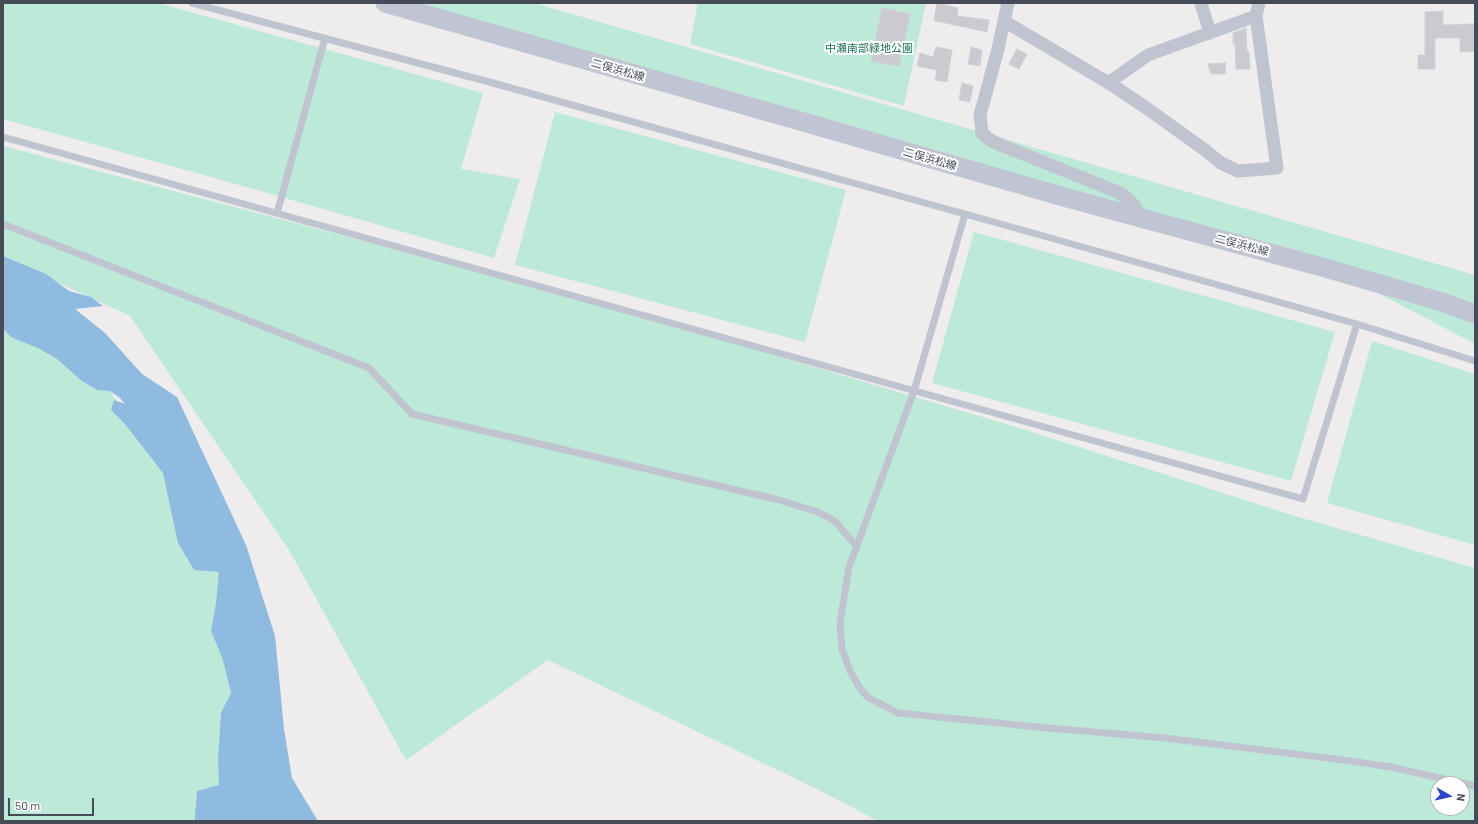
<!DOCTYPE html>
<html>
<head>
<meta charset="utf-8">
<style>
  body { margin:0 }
  #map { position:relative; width:1478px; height:824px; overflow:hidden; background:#eeecec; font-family:Barlow,sans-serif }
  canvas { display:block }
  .frame { position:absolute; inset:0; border:4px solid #464b57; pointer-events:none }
  .north { position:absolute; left:1430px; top:776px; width:40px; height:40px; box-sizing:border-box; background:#fff; border:1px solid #b5b7bc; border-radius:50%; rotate:98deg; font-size:11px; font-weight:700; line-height:16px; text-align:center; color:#464b57 }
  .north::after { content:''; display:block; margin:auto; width:14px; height:18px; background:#2b47c9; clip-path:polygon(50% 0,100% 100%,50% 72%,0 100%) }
  .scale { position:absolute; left:8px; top:798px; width:86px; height:18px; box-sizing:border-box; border:2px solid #464b57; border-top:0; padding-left:5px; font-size:12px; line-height:14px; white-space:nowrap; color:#464b57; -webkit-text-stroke:3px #fff; paint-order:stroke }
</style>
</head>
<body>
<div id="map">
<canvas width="1478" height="824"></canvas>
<div class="frame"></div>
<div class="north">N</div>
<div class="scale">50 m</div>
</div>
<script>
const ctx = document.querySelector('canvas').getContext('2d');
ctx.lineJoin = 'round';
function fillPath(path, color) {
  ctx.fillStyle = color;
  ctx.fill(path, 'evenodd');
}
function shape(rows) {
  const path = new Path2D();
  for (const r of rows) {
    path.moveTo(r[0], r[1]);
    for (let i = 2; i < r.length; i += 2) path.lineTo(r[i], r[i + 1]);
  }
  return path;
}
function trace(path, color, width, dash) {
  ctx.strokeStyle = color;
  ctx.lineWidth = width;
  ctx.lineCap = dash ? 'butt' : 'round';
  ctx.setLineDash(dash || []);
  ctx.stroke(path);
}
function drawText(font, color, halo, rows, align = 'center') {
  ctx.font = font + ' Barlow,"Noto Sans JP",sans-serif';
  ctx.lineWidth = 4;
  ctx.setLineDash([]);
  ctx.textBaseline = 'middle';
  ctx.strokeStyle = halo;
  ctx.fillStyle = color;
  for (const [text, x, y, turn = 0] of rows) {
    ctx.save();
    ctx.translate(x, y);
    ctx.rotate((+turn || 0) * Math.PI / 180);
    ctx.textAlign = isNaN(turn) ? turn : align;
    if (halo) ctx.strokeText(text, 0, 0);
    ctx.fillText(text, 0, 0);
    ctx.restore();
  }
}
fillPath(shape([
  [3,3,158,3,483,93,461,169,520,179,494,258,257,190,3,119],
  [414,3,534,3,1475,275,1475,344,1294,249,1116,205,933,149,832,122],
  [698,3,926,3,904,106,690,44],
  [555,112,846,190,805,342,515,265],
  [3,146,591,301,1013,426,1295,516,1475,568,1475,821,878,821,817,789,548,660,406,760,289,550,130,316,3,257],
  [1438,784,1462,784,1462,808,1438,808],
  [974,232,1335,332,1291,481,932,383],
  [3,315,110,391,223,559,239,739,222,821,3,821],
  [1372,341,1475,374,1475,545,1327,503]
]), '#bde9d9');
fillPath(shape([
  [3,256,46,274,69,291,91,297,103,306,75,309,105,333,142,374,177,397,246,545,275,636,284,729,292,778,318,821,195,821,195,815,197,791,219,785,218,760,221,713,231,693,223,660,211,631,216,603,219,572,194,570,178,543,163,473,125,424,111,410,114,400,125,404,120,398,110,391,97,390,82,381,57,359,40,349,11,337,3,329]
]), '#8fbbe1');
const building = shape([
  [937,3,958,8,957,16,989,20,987,32,936,21,934,20,937,3],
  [882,8,910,14,899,66,871,61,882,8],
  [1443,11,1443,25,1475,24,1475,51,1460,52,1460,38,1435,38,1435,69,1418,69,1418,55,1425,55,1425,12,1443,11],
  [1246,28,1247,52,1249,52,1250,69,1236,69,1235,44,1233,44,1233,33,1246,28],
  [936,47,952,50,947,82,935,80,937,70,917,66,920,53,933,57,936,47],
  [971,47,982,50,980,66,968,64,971,47],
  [1017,49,1027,54,1019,69,1009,64,1017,49],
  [1226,63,1225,74,1211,74,1208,64,1226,63],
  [962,83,973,86,970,102,959,100,962,83]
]);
fillPath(building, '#cacad0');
trace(building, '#d0d0d7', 1);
trace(shape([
  [192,3,493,83,965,214,1357,324,1475,361],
  [3,137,1303,499,1357,324],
  [277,213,325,38],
  [965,214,914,391,849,567,840,623,842,649,850,671,861,690,869,698,898,713,1048,728,1165,738,1343,760,1391,767,1475,786],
  [3,224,369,368,412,414,779,500,818,512,835,521,857,547]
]), '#c0c4d0', 7);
trace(shape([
  [1008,3,997,53,980,115,982,133,990,140,1003,146,1118,192,1127,198,1134,205,1140,217],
  [1201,3,1210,33],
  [1004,21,1112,85,1145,107,1205,150,1221,163,1238,171,1277,168,1256,16,1259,3],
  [1108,83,1148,55,1256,16]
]), '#c0c4d0', 13);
trace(shape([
  [385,3,807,123,1071,199,1322,267,1442,302,1475,314]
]), '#c0c4d3', 19);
drawText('11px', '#1f705c', '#fff', [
  ["中瀬南部緑地公園",869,48]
]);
drawText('11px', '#464b57', '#fff', [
  ["二俣浜松線",618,70,16],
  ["二俣浜松線",930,159,16],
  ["二俣浜松線",1242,245,15]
]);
</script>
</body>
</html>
